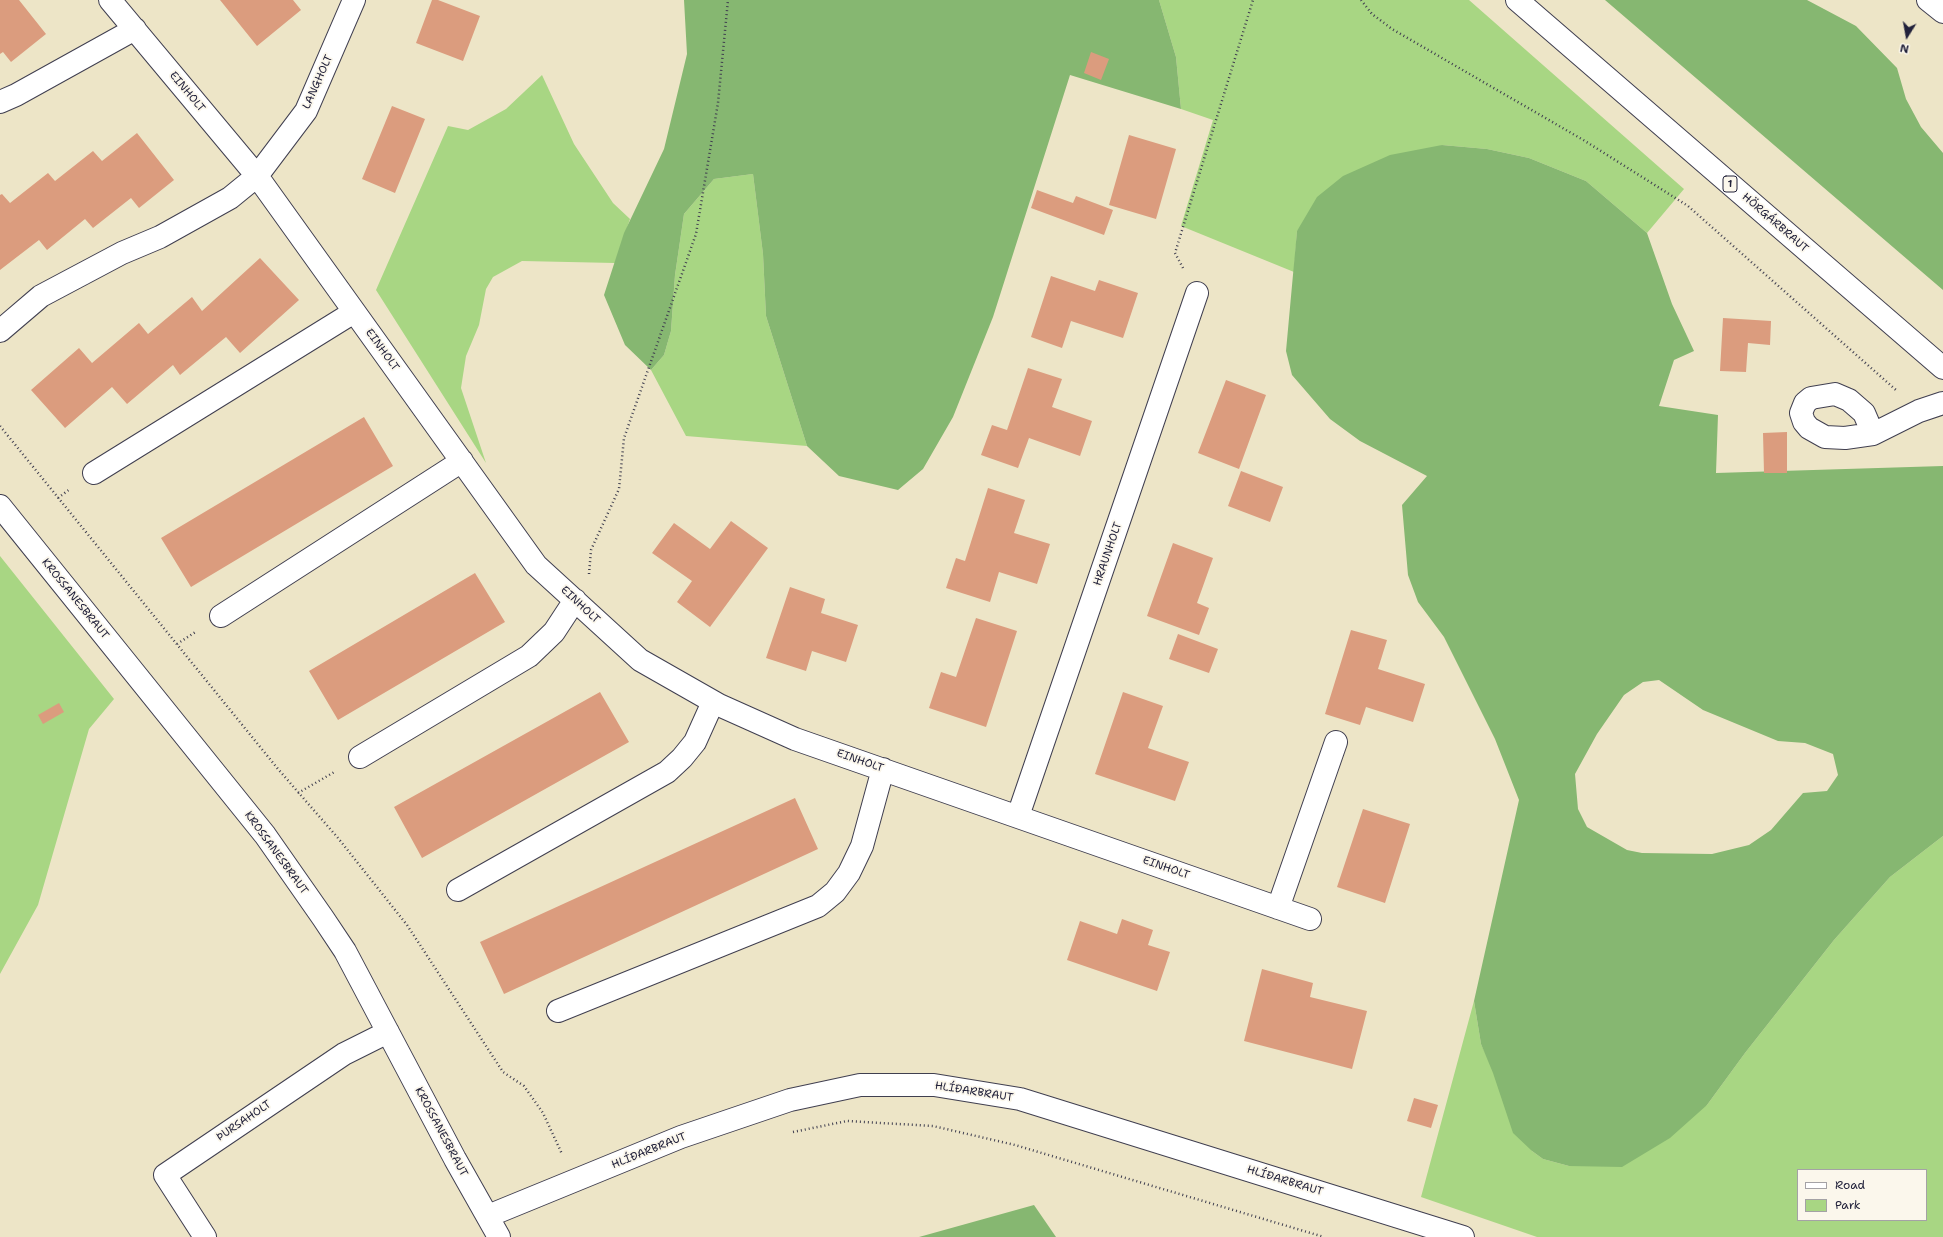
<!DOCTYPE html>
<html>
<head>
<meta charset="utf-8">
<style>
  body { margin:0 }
  #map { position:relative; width:1943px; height:1237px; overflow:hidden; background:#ede5c7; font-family:"Shantell Sans",sans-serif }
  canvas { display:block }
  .legend { position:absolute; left:1797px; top:1169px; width:130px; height:52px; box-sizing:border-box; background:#fbf7ec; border:1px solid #a4a2a5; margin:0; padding:5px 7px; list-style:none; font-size:12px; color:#22223b }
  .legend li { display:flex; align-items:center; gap:8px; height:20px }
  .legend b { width:20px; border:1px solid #a4a2a5 }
  .north { position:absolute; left:1887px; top:16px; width:40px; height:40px; -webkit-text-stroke:3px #fbf7ec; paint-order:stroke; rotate:191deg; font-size:11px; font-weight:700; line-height:16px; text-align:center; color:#22223b }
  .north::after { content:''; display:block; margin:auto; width:14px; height:18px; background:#22223b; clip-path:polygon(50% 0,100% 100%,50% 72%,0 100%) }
</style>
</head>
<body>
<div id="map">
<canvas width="1943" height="1237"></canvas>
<ul class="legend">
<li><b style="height:5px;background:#fff"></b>Road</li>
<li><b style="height:11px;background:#a8d683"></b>Park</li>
</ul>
<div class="north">N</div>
</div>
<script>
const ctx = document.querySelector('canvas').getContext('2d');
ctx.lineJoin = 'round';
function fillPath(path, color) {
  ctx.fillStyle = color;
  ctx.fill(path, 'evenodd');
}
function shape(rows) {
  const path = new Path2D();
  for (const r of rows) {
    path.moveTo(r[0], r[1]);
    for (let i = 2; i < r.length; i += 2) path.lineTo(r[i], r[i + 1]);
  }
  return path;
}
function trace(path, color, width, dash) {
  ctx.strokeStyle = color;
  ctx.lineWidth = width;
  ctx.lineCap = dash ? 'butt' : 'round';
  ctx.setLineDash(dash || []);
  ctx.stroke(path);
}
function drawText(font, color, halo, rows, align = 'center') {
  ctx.font = font + ' "Shantell Sans",sans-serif';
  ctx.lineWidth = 3.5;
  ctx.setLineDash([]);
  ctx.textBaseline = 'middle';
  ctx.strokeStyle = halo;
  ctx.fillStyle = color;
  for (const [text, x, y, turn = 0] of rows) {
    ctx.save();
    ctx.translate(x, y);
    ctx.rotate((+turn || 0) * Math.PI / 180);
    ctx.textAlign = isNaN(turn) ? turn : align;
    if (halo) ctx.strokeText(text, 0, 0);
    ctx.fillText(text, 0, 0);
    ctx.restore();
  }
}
fillPath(shape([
  [1159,0,1469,0,1684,189,1647,233,1586,181,1529,158,1487,149,1442,145,1297,231,1294,272,1181,226,1213,120,1181,109,1176,57],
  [542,75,574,144,613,203,630,219,615,263,522,261,493,277,486,289,479,325,466,356,461,388,486,463,376,290,448,126,468,130,506,109],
  [753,174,763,254,766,316,807,446,686,436,651,370,664,355,671,331,675,275,684,214,714,179],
  [0,556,114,699,89,729,38,905,0,974],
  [1943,836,1943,1237,1537,1237,1421,1197,1474,1001,1481,1044,1532,1151,1543,1159,1569,1166,1707,1105,1745,1053,1834,940,1890,877],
  [1798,1170,1926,1170,1926,1220,1798,1220]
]), '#a8d683');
fillPath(shape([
  [684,0,1159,0,1176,57,1181,109,1070,75,993,317,953,417,923,469,898,490,839,476,807,446,766,316,763,254,753,174,714,179,684,214,675,275,671,331,664,355,651,370,625,345,604,295,624,233,664,149,687,54],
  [1605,0,1807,0,1856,26,1897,68,1906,99,1921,127,1943,153,1943,290],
  [1442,145,1487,149,1529,158,1586,181,1647,233,1672,304,1694,351,1674,360,1659,406,1718,415,1716,473,1943,466,1943,836,1890,877,1834,940,1745,1053,1707,1105,1670,1138,1622,1167,1569,1166,1543,1159,1532,1151,1513,1133,1493,1073,1481,1044,1474,1001,1519,800,1495,739,1444,637,1418,602,1408,575,1402,505,1427,476,1360,441,1330,419,1292,375,1286,351,1297,231,1317,197,1343,176,1390,155],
  [1659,680,1703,710,1778,741,1805,743,1833,754,1838,775,1827,791,1803,793,1771,830,1749,845,1712,854,1642,853,1627,850,1587,827,1578,809,1575,774,1597,734,1624,695,1643,682],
  [1034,1205,1056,1237,919,1237]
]), '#86b771');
fillPath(shape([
  [0,0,19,0,46,34,11,62,3,52,0,54],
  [220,0,293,0,301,10,257,46],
  [432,0,438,0,480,16,463,61,416,43],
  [1091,52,1109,59,1101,80,1084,73],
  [392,106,425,119,395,193,362,179],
  [137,133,174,180,139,208,131,198,93,228,85,219,47,250,39,240,0,270,0,195,2,194,10,203,48,173,55,181,93,151,102,161],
  [1129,135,1176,149,1156,219,1109,205],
  [1037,190,1073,203,1076,196,1113,210,1104,235,1031,208],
  [260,258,299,300,240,353,226,337,180,375,173,365,127,404,112,387,65,428,31,390,79,348,92,363,139,323,148,334,192,297,202,311],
  [1051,276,1095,291,1099,280,1138,293,1123,338,1071,321,1062,348,1031,337],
  [1723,318,1771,321,1770,345,1748,343,1746,372,1720,371],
  [1028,368,1062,379,1052,407,1092,421,1080,456,1029,438,1018,468,981,455,992,425,1007,430],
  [1226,380,1266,395,1239,469,1198,453],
  [364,417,393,466,191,587,161,538],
  [1787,432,1787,473,1764,473,1763,433],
  [1241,471,1283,487,1270,522,1228,506],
  [988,488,1025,500,1014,533,1050,544,1037,584,999,572,990,602,946,588,956,558,965,561],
  [731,521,768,548,710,627,677,602,692,581,652,553,674,523,710,549],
  [1173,543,1213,558,1197,603,1209,608,1199,635,1147,616],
  [475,573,505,622,338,720,309,671],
  [790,587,825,599,821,613,858,625,846,662,812,651,806,671,766,658],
  [976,618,1017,631,986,727,929,708,941,672,956,677],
  [1351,630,1387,640,1378,669,1425,684,1413,722,1366,707,1360,725,1325,714],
  [1178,634,1218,649,1209,673,1169,659],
  [600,692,629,742,422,858,394,807],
  [1123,692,1163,706,1148,748,1189,762,1175,801,1095,774],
  [59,703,64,712,43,724,38,715],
  [795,798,818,849,504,994,480,942],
  [1363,809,1410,824,1385,903,1337,887],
  [1122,919,1153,930,1148,945,1170,952,1157,991,1067,960,1080,921,1117,934],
  [1262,969,1313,983,1310,997,1367,1011,1352,1069,1244,1041],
  [1414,1098,1438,1105,1431,1128,1407,1121]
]), '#db9c7e');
const minor = shape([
  [110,0,257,176,536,565,640,660,719,705,795,739,1310,919],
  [1928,0,1943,12],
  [0,102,16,95,135,29],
  [0,331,41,296,122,253,160,237,230,198,257,176,306,111,354,0],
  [1873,434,1864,413,1849,400,1835,394,1811,398,1805,403,1801,413,1804,422,1809,428,1825,437,1845,438,1873,434,1919,411,1943,403],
  [94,473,354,312],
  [0,506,265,835,323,918,345,951,455,1159,499,1237],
  [221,616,462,461],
  [360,757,529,656,554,632,575,600],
  [1018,816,1197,293],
  [458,890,667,772,682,758,695,742,713,702],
  [1278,908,1336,742],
  [558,1011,818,906,835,892,849,873,862,846,883,769],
  [488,1216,681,1137,790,1100,860,1085,934,1085,1020,1099,1463,1237],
  [205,1237,165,1175,344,1054,388,1032]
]);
const highway = shape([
  [1517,0,1943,368]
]);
trace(minor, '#403f50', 24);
trace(highway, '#403f50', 24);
trace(shape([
  [1361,0,1372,14,1392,29,1585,141,1688,206,1896,390],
  [1183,268,1175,253,1253,0],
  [0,426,278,769,338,838,407,925,503,1072,524,1086,543,1113,562,1154],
  [58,498,70,489],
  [589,574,591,550,619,489,624,438,696,234,718,103,728,0],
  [177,644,197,631],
  [298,793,336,771],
  [793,1132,847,1121,933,1126,1015,1145,1324,1237]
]), '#403f50', 2.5, [1, 3]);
trace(minor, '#fff', 22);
trace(highway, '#fff', 22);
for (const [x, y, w] of [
  [1730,184,14]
]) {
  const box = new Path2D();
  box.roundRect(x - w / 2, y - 8, w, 16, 3);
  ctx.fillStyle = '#fbf7ec';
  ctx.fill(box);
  trace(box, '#22223b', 1);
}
drawText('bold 10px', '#22223b', null, [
  ["1",1730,184]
]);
drawText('11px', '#22223b', '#fbf7ec', [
  ["LANGHOLT",318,82,-66],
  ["EINHOLT",187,92,50],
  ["HÖRGÁRBRAUT",1775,223,41],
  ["EINHOLT",382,350,54],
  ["HRAUNHOLT",1108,554,-71],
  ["KROSSANESBRAUT",75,599,51],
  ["EINHOLT",580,605,43],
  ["EINHOLT",860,761,19],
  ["KROSSANESBRAUT",276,853,54],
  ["EINHOLT",1166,868,19],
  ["HLÍÐARBRAUT",974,1092,9],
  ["ÞURSAHOLT",244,1121,-34],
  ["KROSSANESBRAUT",441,1132,62],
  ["HLÍÐARBRAUT",649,1151,-22],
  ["HLÍÐARBRAUT",1285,1181,17]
]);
</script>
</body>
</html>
